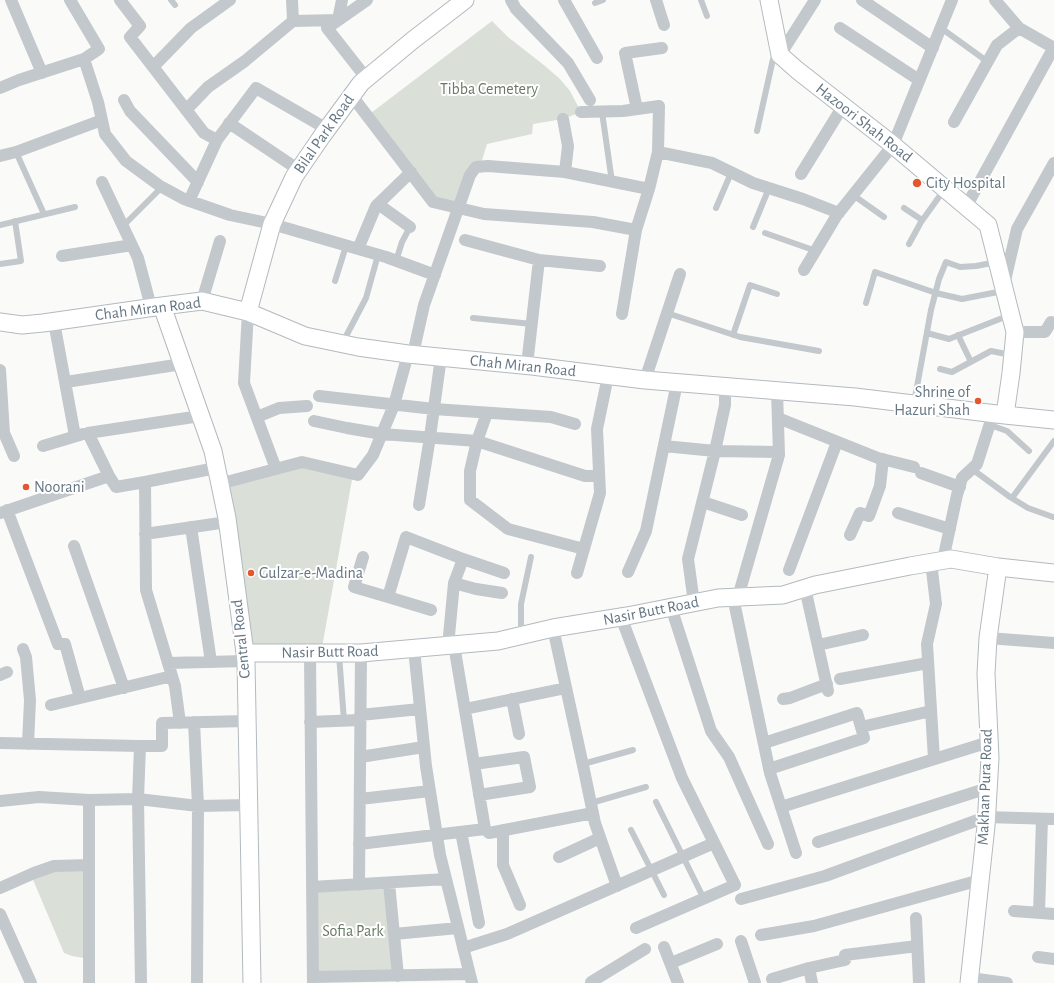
<!DOCTYPE html>
<html>
<head>
<meta charset="utf-8">
<style>
  body { margin:0 }
  canvas { display:block; background:#fafaf8 }
</style>
</head>
<body>
<canvas width="1054" height="983"></canvas>
<script>
const ctx = document.querySelector('canvas').getContext('2d');
ctx.lineJoin = 'round';
function fillPath(path, color) {
  ctx.fillStyle = color;
  ctx.fill(path, 'evenodd');
}
function shape(rows) {
  const path = new Path2D();
  for (const r of rows) {
    path.moveTo(r[0], r[1]);
    for (let i = 2; i < r.length; i += 2) path.lineTo(r[i], r[i + 1]);
  }
  return path;
}
function trace(path, color, width, dash) {
  ctx.strokeStyle = color;
  ctx.lineWidth = width;
  ctx.lineCap = dash ? 'butt' : 'round';
  ctx.setLineDash(dash || []);
  ctx.stroke(path);
}
function drawText(font, color, halo, rows, align = 'center') {
  ctx.font = font + ' "Alegreya Sans",sans-serif';
  ctx.lineWidth = 4;
  ctx.setLineDash([]);
  ctx.textBaseline = 'middle';
  ctx.strokeStyle = halo;
  ctx.fillStyle = color;
  for (const [text, x, y, turn = 0] of rows) {
    ctx.save();
    ctx.translate(x, y);
    ctx.rotate((+turn || 0) * Math.PI / 180);
    ctx.textAlign = isNaN(turn) ? turn : align;
    if (halo) ctx.strokeText(text, 0, 0);
    ctx.fillText(text, 0, 0);
    ctx.restore();
  }
}
fillPath(shape([
  [492,21,508,37,545,66,560,79,570,91,581,112,563,119,533,124,532,134,487,144,480,167,458,208,433,202,367,116],
  [302,462,353,474,321,653,245,653,219,484],
  [89,865,89,959,72,956,64,953,31,875],
  [389,883,398,976,313,977,312,887]
]), '#dadfd7');
const secondary = shape([
  [769,0,780,55,797,70,893,145,988,225,1015,332,1011,373,1005,415],
  [162,306,213,451,227,518,245,653,246,661,252,983],
  [248,312,272,224,294,177,322,136,361,83,413,40,465,0],
  [0,322,22,325,43,323,162,306,202,301,248,312,305,336,358,347,408,354,532,366,645,380,855,397,1005,415,1054,420],
  [245,653,361,653,498,641,553,628,627,616,718,598,783,595,815,585,910,566,951,559,998,567,1054,573],
  [969,983,986,826,990,758,986,674,988,638,998,567]
]);
trace(secondary, '#b3babf', 19);
trace(shape([
  [171,0,175,5],
  [701,0,707,16],
  [595,3,603,0],
  [941,28,988,62],
  [602,112,612,182],
  [757,131,773,59,780,55],
  [16,152,44,214],
  [853,195,884,217],
  [716,208,731,173],
  [904,208,922,220],
  [0,225,75,207],
  [123,226,162,187],
  [753,227,769,188],
  [765,233,816,251],
  [909,244,921,222,944,190],
  [396,261,402,242,410,227],
  [0,264,21,261,15,221],
  [335,281,346,246],
  [866,303,875,272,936,293,962,299,1003,291],
  [667,313,740,337,819,351],
  [473,318,532,324],
  [927,333,949,339,1010,315],
  [733,335,750,285,777,294],
  [958,335,971,362],
  [343,342,366,298,378,255],
  [940,369,952,372,991,351,1011,355],
  [914,403,931,310,939,279,946,262,960,267,976,266,997,262],
  [990,425,1007,431,1029,451],
  [972,469,1010,497,1028,508,1053,517],
  [1012,498,1054,441],
  [521,634,521,604,531,557],
  [339,654,344,721],
  [583,764,633,750],
  [656,802,704,899],
  [591,803,646,787],
  [631,830,664,895]
]), '#c3c8cc', 6);
trace(shape([
  [11,0,42,73],
  [120,0,140,26,130,37,204,133,217,140,189,201],
  [292,0,293,21],
  [511,0,516,9,568,63,590,100],
  [564,0,597,58],
  [656,0,664,25],
  [862,0,933,48],
  [995,0,1019,28,1054,48],
  [840,28,919,80],
  [780,55,815,0],
  [84,59,98,102,105,134,126,161,160,186,184,199,230,215,272,224,386,257,435,275],
  [153,67,191,28,230,0],
  [367,79,327,28,367,0],
  [0,88,19,80,84,59,99,49,70,0],
  [352,96,433,202,484,214,593,222,636,230],
  [124,100,130,111,198,182],
  [637,109,625,53,662,48],
  [186,110,208,87,245,61,293,21,338,20,342,0],
  [581,112,623,111,659,106,658,152,649,189,636,230,622,314],
  [563,119,568,146,565,172],
  [954,122,997,45,1019,28],
  [229,123,299,170],
  [217,140,256,88,327,129],
  [658,152,712,163,753,183,803,199,839,213],
  [0,156,16,152,102,120],
  [801,174,843,106],
  [102,182,138,258,151,307],
  [378,204,410,227],
  [966,207,1054,47],
  [465,240,539,260,527,365],
  [358,249,376,206,411,172],
  [62,256,132,245],
  [539,260,600,266],
  [804,270,837,215,893,145,952,0],
  [1004,285,1017,229,1054,163],
  [202,301,220,241],
  [248,312,244,383,276,469],
  [54,322,75,436],
  [1015,332,1045,332,1051,322,1054,323],
  [413,354,424,305,470,175,476,167,488,166,565,172,649,189],
  [0,370,4,433,14,456],
  [645,380,680,274],
  [66,382,182,364],
  [319,396,434,409,551,417,575,424],
  [487,413,477,441,470,471,470,500,508,529,584,549],
  [257,417,279,408,307,406],
  [778,418,878,458,914,467],
  [314,421,347,428,382,434,477,441,585,476,599,476],
  [43,446,83,434],
  [664,446,715,451,779,452],
  [921,473,960,487],
  [145,482,116,487,109,476,88,433,200,416],
  [219,484,302,462,358,475,373,455,394,405,408,354],
  [703,502,742,515],
  [419,505,430,437,441,357],
  [7,510,58,644,65,644,80,698],
  [0,513,109,476],
  [898,513,950,529],
  [191,527,211,662],
  [145,534,227,522],
  [850,535,860,513,869,516,880,486,883,459],
  [74,546,124,688],
  [363,557,354,587,388,597],
  [943,560,957,495,962,478,977,464,993,414],
  [931,562,936,604,927,644,934,759],
  [789,570,837,442],
  [628,572,646,531,677,383],
  [577,573,600,493,597,429,608,376],
  [454,583,476,589,502,593],
  [805,588,828,691],
  [733,597,770,773,796,853],
  [738,597,779,455,777,391],
  [694,603,688,559,715,451,725,405,725,387],
  [671,607,711,731,729,757,768,844],
  [431,610,388,597,406,537,463,559],
  [621,617,682,778,735,885,636,928],
  [553,628,584,770,595,823,617,886],
  [988,638,1054,643],
  [454,645,485,829],
  [818,645,863,635],
  [448,646,454,583,463,559,504,573],
  [23,649,26,657,30,700,28,744],
  [414,649,426,766,440,855,472,983],
  [310,653,313,983],
  [168,663,246,661],
  [0,675,7,672],
  [840,679,928,663],
  [512,699,519,734],
  [783,699,790,698,827,684],
  [51,705,172,676],
  [465,709,566,688],
  [360,715,420,709],
  [194,722,198,806,197,983],
  [310,722,360,720],
  [180,723,175,686,146,590,145,482,216,468],
  [0,743,140,746,138,799,141,983],
  [764,743,857,713,861,727],
  [140,746,162,746,162,723,247,721],
  [360,757,424,747],
  [474,764,524,757,530,787,479,795],
  [769,769,864,738,861,727,931,711],
  [360,799,430,791],
  [89,800,89,983],
  [0,801,39,797,89,800,138,799,198,806,249,805],
  [781,807,989,742],
  [503,830,503,865,520,905],
  [461,832,479,923],
  [818,842,988,788],
  [359,844,485,829,489,833,593,813],
  [559,857,600,838],
  [389,883,398,976],
  [359,885,361,653],
  [312,887,446,879],
  [0,888,34,873,54,866,89,865],
  [741,899,825,876,986,817,1054,819],
  [1014,911,1054,914],
  [1039,913,1042,819],
  [0,914,31,983],
  [916,918,919,983],
  [394,934,458,928],
  [761,935,814,926,980,880],
  [741,941,755,983],
  [664,947,678,983],
  [463,948,507,934,714,843],
  [1038,957,1054,959],
  [671,963,717,944],
  [809,968,812,983],
  [313,977,469,974],
  [970,978,1007,983],
  [772,979,809,968,845,960,845,955,917,946],
  [591,983,591,982,645,949]
]), '#c3c8cc', 12);
trace(secondary, '#fff', 17);
for (const [x, y, r, color] of [
  [917,183,5,"#e4572e"],
  [978,401,4,"#e4572e"],
  [26,487,4,"#e4572e"],
  [251,573,4,"#e4572e"]
]) {
  const dot = new Path2D();
  dot.arc(x, y, r, 0, 2 * Math.PI);
  ctx.fillStyle = color;
  ctx.fill(dot);
  trace(dot, '#fff', 1.5);
}
drawText('16px', '#687a64', '#fff', [
  ["Tibba Cemetery",489,89],
  ["Sofia Park",353,931]
]);
drawText('16px', '#657683', '#fff', [
  ["Hazoori Shah Road",864,123,38],
  ["Bilal Park Road",324,134,-55],
  ["Chah Miran Road",148,309,-7],
  ["Chah Miran Road",523,366,6],
  ["Nasir Butt Road",651,611,-11],
  ["Central Road",241,639,-96],
  ["Nasir Butt Road",330,652,-1],
  ["Makhan Pura Road",985,787,-88]
]);
drawText('16px', '#657683', '#fff', [
  ["City Hospital",926,183],
  ["Shrine of",970,392,"right"],
  ["Hazuri Shah",970,410,"right"],
  ["Noorani",34,487],
  ["Gulzar-e-Madina",259,573]
], 'left');
</script>
</body>
</html>
